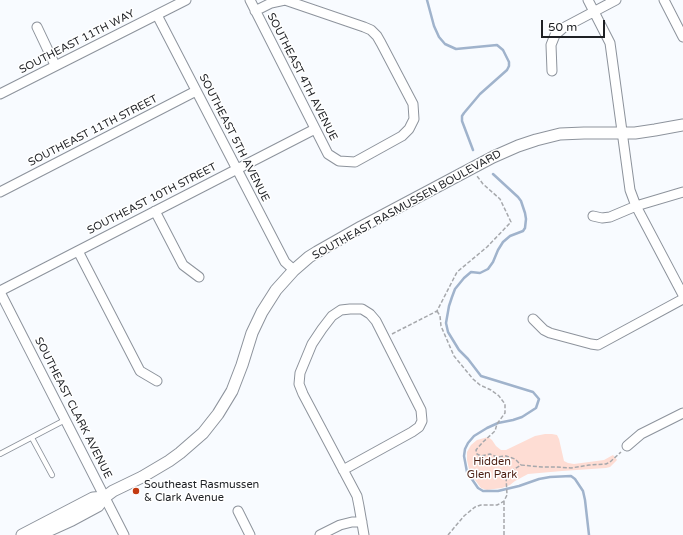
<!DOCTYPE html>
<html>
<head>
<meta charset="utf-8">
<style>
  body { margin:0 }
  #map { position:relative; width:683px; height:535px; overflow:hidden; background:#f8fbff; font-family:"Varela Round",sans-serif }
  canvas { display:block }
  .scale { position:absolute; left:541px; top:20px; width:64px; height:18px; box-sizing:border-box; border:2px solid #1e2024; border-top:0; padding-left:5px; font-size:12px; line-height:14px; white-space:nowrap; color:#1e2024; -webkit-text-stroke:3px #fff; paint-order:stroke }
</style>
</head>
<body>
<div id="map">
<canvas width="683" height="535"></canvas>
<div class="scale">50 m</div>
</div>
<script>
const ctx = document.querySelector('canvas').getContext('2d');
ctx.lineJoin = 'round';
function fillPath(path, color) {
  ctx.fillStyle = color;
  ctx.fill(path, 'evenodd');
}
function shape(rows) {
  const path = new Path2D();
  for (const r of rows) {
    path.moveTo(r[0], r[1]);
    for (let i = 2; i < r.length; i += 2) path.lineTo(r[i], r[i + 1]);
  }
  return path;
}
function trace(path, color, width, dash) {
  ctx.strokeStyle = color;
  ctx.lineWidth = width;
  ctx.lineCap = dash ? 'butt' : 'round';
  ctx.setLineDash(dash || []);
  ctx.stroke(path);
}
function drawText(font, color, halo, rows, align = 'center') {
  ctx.font = font + ' "Varela Round",sans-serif';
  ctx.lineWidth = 3;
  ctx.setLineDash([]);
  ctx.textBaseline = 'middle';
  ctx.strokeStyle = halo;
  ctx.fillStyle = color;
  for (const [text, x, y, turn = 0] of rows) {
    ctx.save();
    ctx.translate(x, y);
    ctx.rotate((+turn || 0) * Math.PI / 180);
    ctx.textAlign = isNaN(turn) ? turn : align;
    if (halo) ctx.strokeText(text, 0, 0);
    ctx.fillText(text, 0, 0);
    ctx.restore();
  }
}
fillPath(shape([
  [545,434,552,434,557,435,559,439,564,461,568,463,574,464,604,460,613,455,617,460,610,467,606,468,562,471,528,474,515,481,510,485,502,488,494,489,487,490,481,488,472,476,469,469,467,460,467,452,471,445,477,440,488,437,492,440,496,446,501,450,506,450,535,436]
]), '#feddd4');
trace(shape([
  [427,0,434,26,439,37,445,44,456,49,497,45,503,50,509,62,509,66,507,70,480,94,464,113,462,116,462,121,473,150],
  [493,174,518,197,521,201,525,213,526,219,525,228,523,231,510,236,503,242,498,250,493,262,488,269,480,273,471,272,464,278,455,289,452,297,449,306,446,323,448,332,459,350,468,359,481,376,533,392,539,399,536,408,522,417,513,420,498,423,487,428,474,436,468,443,465,449,464,456,467,472,478,488,483,491,498,491,519,486,539,479,550,477,571,476,575,479,583,491,585,500,589,535]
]), '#a0b3cc', 2.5);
const service = shape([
  [32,438,52,475],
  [0,454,65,420]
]);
const minor = shape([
  [250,0,328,154,339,161,355,162,402,136,409,129,414,119,413,104,381,43,377,36,371,30,364,27,285,0,271,3,255,11],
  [588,0,610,43,630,190,636,206,683,295],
  [664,0,683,37],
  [157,15,285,262,294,270],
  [37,27,55,65],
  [552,71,551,45,555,35,563,28,616,0],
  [0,94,186,0],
  [0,192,196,91],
  [155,211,183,265,199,277],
  [593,216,602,218,610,217,636,206,683,192],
  [78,251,140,371,157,381],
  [0,291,315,129],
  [0,292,124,535],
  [533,319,544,330,550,333,591,344,598,345,683,299],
  [627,446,641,434,683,413],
  [343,470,412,432,419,427,422,421,421,410,376,321,370,314,362,309,350,309,341,310,332,316,322,329,312,344,300,373,299,384,303,394,357,496,359,506,364,535],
  [238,511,250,535],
  [320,535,340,525,352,522,362,522]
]);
const tertiary = shape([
  [22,535,93,498,105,497],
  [39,535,72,520,98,506,105,497,113,491,142,477,169,461,180,453,203,433,218,414,232,391,242,365,252,333,262,312,276,290,294,270,309,257,317,252,361,227,493,157,518,146,536,140,560,134,584,133,635,133,655,130,683,125]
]);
trace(service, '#8d939c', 6);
trace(minor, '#8d939c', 11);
trace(tertiary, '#8d939c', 13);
trace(shape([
  [437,311,440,316,441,326,454,356,473,379,480,385,491,390,499,396,505,404,505,413,497,424,495,431,483,442,476,450,477,454,481,456,490,454,497,457,506,456,515,459,521,465],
  [392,334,437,311,457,272,487,247,511,222,500,199,483,184,477,176],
  [504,501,504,535],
  [448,535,464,516,475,507,481,505,497,505,501,503,504,501,507,495,506,476,508,473,521,465,542,467,556,467,571,468,589,465,606,464,610,462,621,452]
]), '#a6a8ac', 1.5, [4, 2]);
trace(service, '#fff', 4.5);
trace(minor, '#fff', 9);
trace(tertiary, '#fff', 11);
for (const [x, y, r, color] of [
  [136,491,4,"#c33a11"]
]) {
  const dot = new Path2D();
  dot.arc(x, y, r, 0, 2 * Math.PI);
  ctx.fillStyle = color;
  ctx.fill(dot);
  trace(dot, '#fff', 1.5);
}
drawText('11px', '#1e2024', '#fff', [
  ["SOUTHEAST 11TH WAY",77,42,-27],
  ["SOUTHEAST 4TH AVENUE",302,77,63],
  ["SOUTHEAST 11TH STREET",93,131,-27],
  ["SOUTHEAST 5TH AVENUE",234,138,63],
  ["SOUTHEAST 10TH STREET",152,199,-27],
  ["SOUTHEAST RASMUSSEN BOULEVARD",407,205,-29],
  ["SOUTHEAST CLARK AVENUE",73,408,63]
]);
drawText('11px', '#4b1e12', '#fff', [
  ["Hidden",492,462],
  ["Glen Park",492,475]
]);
drawText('11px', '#1e2024', '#fff', [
  ["Southeast Rasmussen",144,485],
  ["& Clark Avenue",144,498]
], 'left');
</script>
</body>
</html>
